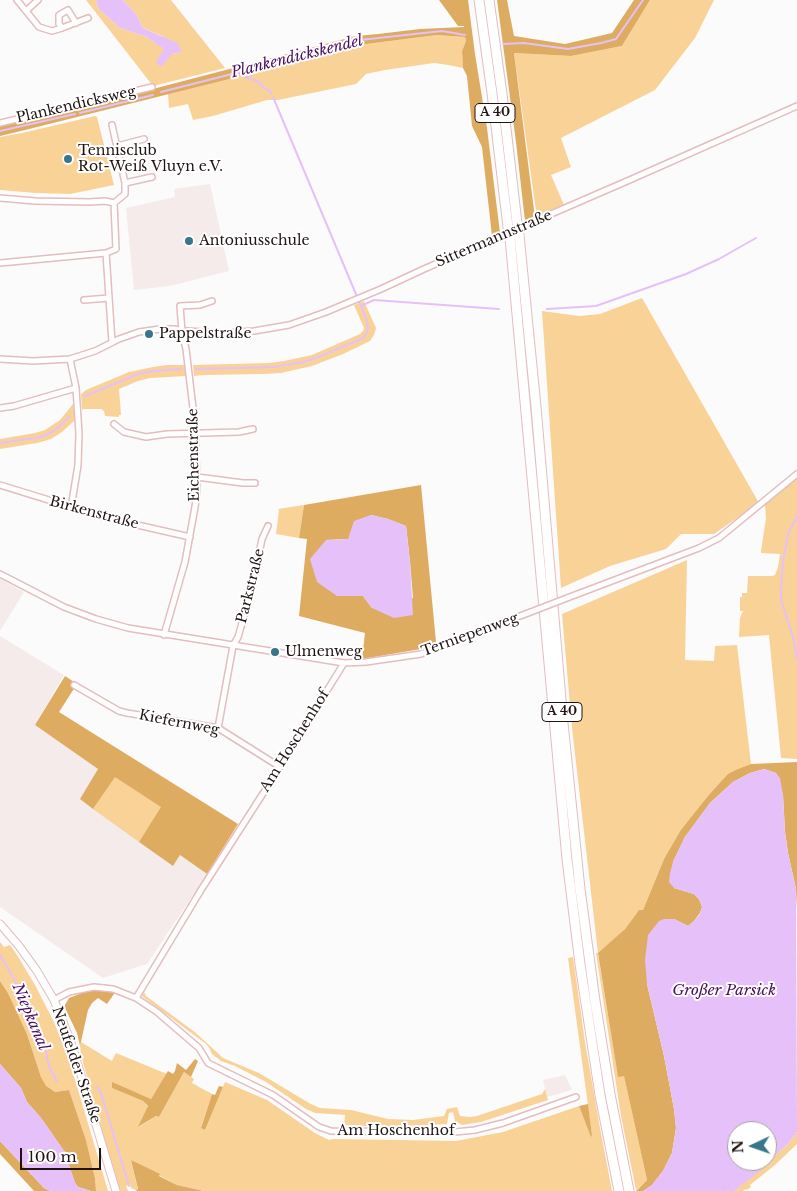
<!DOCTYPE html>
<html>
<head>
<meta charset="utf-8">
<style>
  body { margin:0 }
  #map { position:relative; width:797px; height:1191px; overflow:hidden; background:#fbfbfb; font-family:"Libre Baskerville",serif }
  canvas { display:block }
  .north { position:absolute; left:727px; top:1121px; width:50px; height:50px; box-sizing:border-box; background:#fff; border:1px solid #a6a1a1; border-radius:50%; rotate:267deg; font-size:14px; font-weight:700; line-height:20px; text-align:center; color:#201313 }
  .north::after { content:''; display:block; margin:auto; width:18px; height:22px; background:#37768b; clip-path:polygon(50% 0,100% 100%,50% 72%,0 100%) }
  .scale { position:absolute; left:20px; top:1148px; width:81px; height:22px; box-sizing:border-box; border:2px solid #201313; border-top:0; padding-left:6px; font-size:15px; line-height:18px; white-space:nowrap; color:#201313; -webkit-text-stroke:4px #fff; paint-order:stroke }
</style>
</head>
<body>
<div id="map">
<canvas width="797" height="1191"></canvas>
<div class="north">N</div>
<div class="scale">100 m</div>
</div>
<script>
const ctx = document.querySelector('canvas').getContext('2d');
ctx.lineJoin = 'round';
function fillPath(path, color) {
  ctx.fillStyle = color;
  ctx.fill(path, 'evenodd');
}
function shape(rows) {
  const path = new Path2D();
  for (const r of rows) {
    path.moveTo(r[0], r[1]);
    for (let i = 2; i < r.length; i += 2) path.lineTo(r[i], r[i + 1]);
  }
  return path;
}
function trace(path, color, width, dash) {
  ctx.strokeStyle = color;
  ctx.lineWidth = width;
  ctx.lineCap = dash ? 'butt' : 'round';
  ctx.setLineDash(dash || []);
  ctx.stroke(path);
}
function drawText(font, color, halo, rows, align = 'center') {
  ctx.font = font + ' "Libre Baskerville",serif';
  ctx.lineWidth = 4;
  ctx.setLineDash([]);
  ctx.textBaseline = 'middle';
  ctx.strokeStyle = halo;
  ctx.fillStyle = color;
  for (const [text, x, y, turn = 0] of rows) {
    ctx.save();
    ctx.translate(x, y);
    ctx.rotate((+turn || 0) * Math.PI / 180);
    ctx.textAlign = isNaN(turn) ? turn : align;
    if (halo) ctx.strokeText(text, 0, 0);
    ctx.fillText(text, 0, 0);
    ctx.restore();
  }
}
fillPath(shape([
  [210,184,229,271,170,286,134,290,126,208,175,197,174,189],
  [0,579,24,592,0,631],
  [0,636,64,675,35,725,98,769,81,799,173,866,180,855,207,874,147,964,103,978,0,907],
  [565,1075,572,1090,547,1097,543,1080]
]), '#f5ebeb');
fillPath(shape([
  [86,0,96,0,98,8,120,28,147,37,172,54,182,52,162,36,143,28,136,14,123,0,171,0,225,68,153,86],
  [650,0,714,0,695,38,655,90,561,138,571,167,551,175,564,205,537,218,514,53,571,56,622,46],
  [437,35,465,37,466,41,462,51,463,68,448,65,434,63,385,70,366,74,356,84,278,100,267,100,213,116,193,120,188,104,169,108,168,94,351,46],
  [95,116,97,117,114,185,70,194,36,193,0,190,0,137,22,133],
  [642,298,759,503,714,534,681,534,666,549,610,566,561,588,542,311,579,316,600,314],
  [364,301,376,328,374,335,370,341,343,354,312,366,281,373,263,374,204,375,194,376,193,365,269,363,284,361,312,355,360,334,363,331,364,328,354,305],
  [167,365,184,365,186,376,150,378,138,381,119,389,121,415,119,415,119,417,105,416,104,411,101,409,84,409,82,410,81,394,86,390,129,372,153,367],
  [73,404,75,420,62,432,51,439,37,443,0,449,0,439,35,433,45,430,60,420],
  [797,477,797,759,781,758,769,635,739,637,740,618,743,611,740,611,740,597,742,597,742,593,747,593,748,576,772,576,775,575,778,567,780,554,761,553,761,551,766,518,765,505,767,501],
  [304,505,299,538,276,534,279,510,278,509],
  [687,560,685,660,714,661,715,646,737,645,751,764,738,769,708,796,664,859,643,910,639,910,625,929,598,954,618,1076,624,1075,647,1180,636,1190,621,1116,596,953,598,953,572,728,562,614],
  [115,776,162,807,139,842,93,809],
  [0,942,4,947,10,945,17,955,35,985,54,1022,71,1066,108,1191,96,1191,95,1178,86,1140,69,1090,55,1092,46,1087,41,1077,27,1034,8,993,0,981],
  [573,957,585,1042,600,1128,612,1191,204,1191,177,1185,131,1160,138,1190,136,1190,131,1188,130,1185,126,1186,128,1191,120,1191,88,1085,89,1084,81,1055,80,1046,81,1042,112,1061,116,1053,167,1074,151,1099,112,1083,112,1088,143,1101,148,1107,139,1127,156,1116,159,1117,184,1072,194,1079,192,1083,212,1094,201,1127,205,1130,225,1082,267,1100,315,1133,329,1140,333,1139,456,1141,503,1132,579,1106,591,1136,592,1135,568,958],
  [144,992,146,996,196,1033,223,1058,259,1073,309,1103,320,1108,351,1110,388,1119,413,1120,444,1116,447,1109,457,1107,460,1116,470,1117,477,1116,542,1094,545,1089,548,1100,481,1122,462,1125,455,1121,453,1112,449,1113,447,1124,386,1127,344,1125,345,1115,315,1113,306,1109,266,1082,235,1066,221,1061,212,1054,210,1049,206,1044,143,997,142,996],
  [797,1132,797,1144,775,1165,750,1185,751,1187,747,1190,746,1189,743,1191,734,1191,770,1160,787,1145]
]), '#f9d298');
fillPath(shape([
  [439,0,468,0,475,54,487,128,500,233,492,236,482,147,472,126,467,76,463,68,462,51,466,41,465,37,437,35,351,46,260,69,229,79,25,130,0,136,0,126,80,108,356,36,378,34,420,29,464,27,464,26,458,26],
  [497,0,507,0,514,36,565,44,612,33,634,0,650,0,622,46,571,56,514,53,534,210,533,217,525,221,516,142],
  [421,485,436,642,421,649,362,659,365,633,299,616,307,539,299,538,304,505],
  [371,515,388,519,406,526,410,562,413,598,372,608,363,596,337,596,326,540,348,539],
  [65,676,77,684,59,712,238,824,207,874,180,855,173,866,139,842,161,807,115,777,93,809,80,799,98,769,35,725],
  [797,762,797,910,796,889,788,853,785,832,783,795,776,773,764,769,750,773,733,782,710,803,685,837,673,862,674,888,694,894,699,899,702,907,700,913,694,921,688,926,674,919,647,984,664,1056,674,1109,676,1128,672,1153,663,1171,652,1185,643,1191,636,1191,647,1180,624,1076,618,1077,598,953,625,929,639,910,643,910,664,859,681,830,708,796,728,774,738,769,751,764],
  [0,981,8,993,27,1034,41,1077,46,1086,55,1092,69,1090,86,1140,95,1178,96,1191,91,1191,78,1187,75,1183,64,1151,41,1118,27,1102,21,1088,0,1064],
  [90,990,116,991,107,1004,98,998,92,1003,88,1010,80,1046,77,1033,65,1008,65,1005,69,998],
  [195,1059,198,1061,191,1077,184,1072,159,1117,156,1116,138,1127,148,1106,143,1101,112,1088,112,1082,151,1099,168,1071,173,1074,175,1071,177,1063,186,1070],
  [219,1086,223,1087,205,1130,201,1128,212,1094,215,1095],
  [588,1104,592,1135,591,1137,579,1106],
  [0,1141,44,1188,50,1191,34,1191,0,1154],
  [131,1160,160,1174,159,1176,177,1185,204,1191,137,1191,136,1190,138,1189]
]), '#ddac60');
fillPath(shape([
  [96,0,123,0,136,14,143,28,177,43,182,52,172,54,161,67,156,62,164,49,147,37,120,28,98,8],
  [371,515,388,519,406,526,410,562,413,615,394,618,372,608,363,596,337,596,317,582,310,559,326,540,348,539,354,521],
  [764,769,776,773,780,778,783,795,785,832,788,853,796,889,797,1132,787,1145,770,1160,770,1163,734,1191,643,1191,652,1185,663,1171,672,1153,676,1128,674,1109,664,1056,647,984,645,960,648,935,659,921,664,919,674,919,688,926,694,921,700,914,702,907,699,899,694,894,674,888,669,882,670,873,673,862,685,837,710,803,733,782,750,773],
  [737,1131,767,1131,767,1161,737,1161],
  [0,1064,21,1088,27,1102,41,1118,64,1151,75,1183,78,1187,91,1191,50,1191,44,1188,0,1141]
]), '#e6c0f9');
trace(shape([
  [503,44,524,43,568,49,601,43,616,39,643,0],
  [236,73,259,82,264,88,270,91,271,94],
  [161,92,236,73,351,41,442,31,465,35],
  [273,97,361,306],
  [80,113,153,95],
  [0,131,75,114],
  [547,309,596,306,686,274,719,259,756,238],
  [196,369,274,367,304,362,321,356,363,338,367,333,368,328,367,321,361,306,374,300,499,309],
  [85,396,138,374,153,371,181,369],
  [0,443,41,437,54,431,69,417],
  [797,517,789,531,783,561,781,591,781,600,793,637,797,658],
  [0,955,18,986,40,1035,45,1049,50,1069,57,1081],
  [96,1087,100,1090,129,1186]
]), '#e6c0f9', 2);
const street = shape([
  [17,0,39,27,52,31,62,28,88,18],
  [26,11,38,0],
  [62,28,59,24,59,15,68,10,76,23],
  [0,123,152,87],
  [112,125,125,183,125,194,114,203],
  [117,146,144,139],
  [125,183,152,177],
  [0,198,35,201,89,202,105,201,114,203],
  [0,263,106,253],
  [84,300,109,298],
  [112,342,106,253,116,249,114,203],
  [0,359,33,361,70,359,95,351,119,339,139,332,160,329,174,329,179,330,182,332,187,331,223,333,254,331,289,325,326,312,381,289,424,269,625,182,797,106],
  [70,359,76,388,79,434,78,465,71,508],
  [0,408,14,406,76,388],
  [114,424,124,432,146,437,167,434,239,432,253,429],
  [197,477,243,483,255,483],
  [0,485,107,518,190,537],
  [0,574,64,607,96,619,128,628,344,663,366,662,421,654,528,613],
  [567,598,699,548,719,538,797,474],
  [164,635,185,562,195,507,197,492,195,425,186,349,182,332,180,306,200,305,212,301],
  [74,685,119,711,127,713,218,728,280,767],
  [218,728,233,646,238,637,251,592,262,539,268,526],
  [136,998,201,890,280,767,344,663],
  [54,1000,69,992,94,987,113,989,136,998,157,1012,199,1048,208,1063,273,1095,319,1127,331,1131,455,1132,475,1130,503,1123,576,1097]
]);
const secondary = shape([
  [0,924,19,946,37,971,54,1000,71,1042,116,1191]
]);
const highway = shape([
  [479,0,492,93,508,227],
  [489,0,502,94,517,223],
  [519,235,536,407,563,723,580,889,595,1001,610,1094,629,1191],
  [510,238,567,859,580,964,600,1095,619,1191]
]);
trace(street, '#e4bdbf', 8);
trace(secondary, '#e4bdbf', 9);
trace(highway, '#e4bdbf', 11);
trace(street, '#fff', 5);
trace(secondary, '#fff', 7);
trace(highway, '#fff', 9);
const streetBridge = shape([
  [528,613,567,598]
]);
const highwayBridge = shape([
  [517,223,519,235],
  [508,227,510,238]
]);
trace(streetBridge, '#e4bdbf', 8, []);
trace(highwayBridge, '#e4bdbf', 11, []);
trace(streetBridge, '#fff', 5);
trace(highwayBridge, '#fff', 9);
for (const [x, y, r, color] of [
  [68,159,5,"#37768b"],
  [189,241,5,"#37768b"],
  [149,334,5,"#37768b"],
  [275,652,5,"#37768b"]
]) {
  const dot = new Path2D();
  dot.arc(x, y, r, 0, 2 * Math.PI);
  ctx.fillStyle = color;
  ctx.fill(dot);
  trace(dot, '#fff', 2);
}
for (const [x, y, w] of [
  [495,113,40],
  [562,712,40]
]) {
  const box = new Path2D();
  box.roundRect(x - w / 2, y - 9.5, w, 19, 4);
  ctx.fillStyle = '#fff';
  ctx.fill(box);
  trace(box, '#201313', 1);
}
drawText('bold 12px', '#201313', null, [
  ["A 40",495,113],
  ["A 40",562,712]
]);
drawText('14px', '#201313', '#fff', [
  ["Plankendicksweg",76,105,-13],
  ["Sittermannstraße",494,239,-23],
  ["Eichenstraße",194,455,-91],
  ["Birkenstraße",94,513,15],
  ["Parkstraße",251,586,-76],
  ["Terniepenweg",470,635,-20],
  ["Kiefernweg",179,723,11],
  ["Am Hoschenhof",295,741,-58],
  ["Neufelder Straße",76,1065,71],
  ["Am Hoschenhof",396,1131]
]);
drawText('14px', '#201313', '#fff', [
  ["Tennisclub",78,151],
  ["Rot-Weiß Vluyn e.V.",78,167],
  ["Antoniusschule",199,241],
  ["Pappelstraße",159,334],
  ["Ulmenweg",285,652]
], 'left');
drawText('italic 15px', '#4b0d62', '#fff', [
  ["Plankendickskendel",297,57,-14],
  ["Großer Parsick",724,991],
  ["Niepkanal",30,1017,67]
]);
</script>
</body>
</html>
